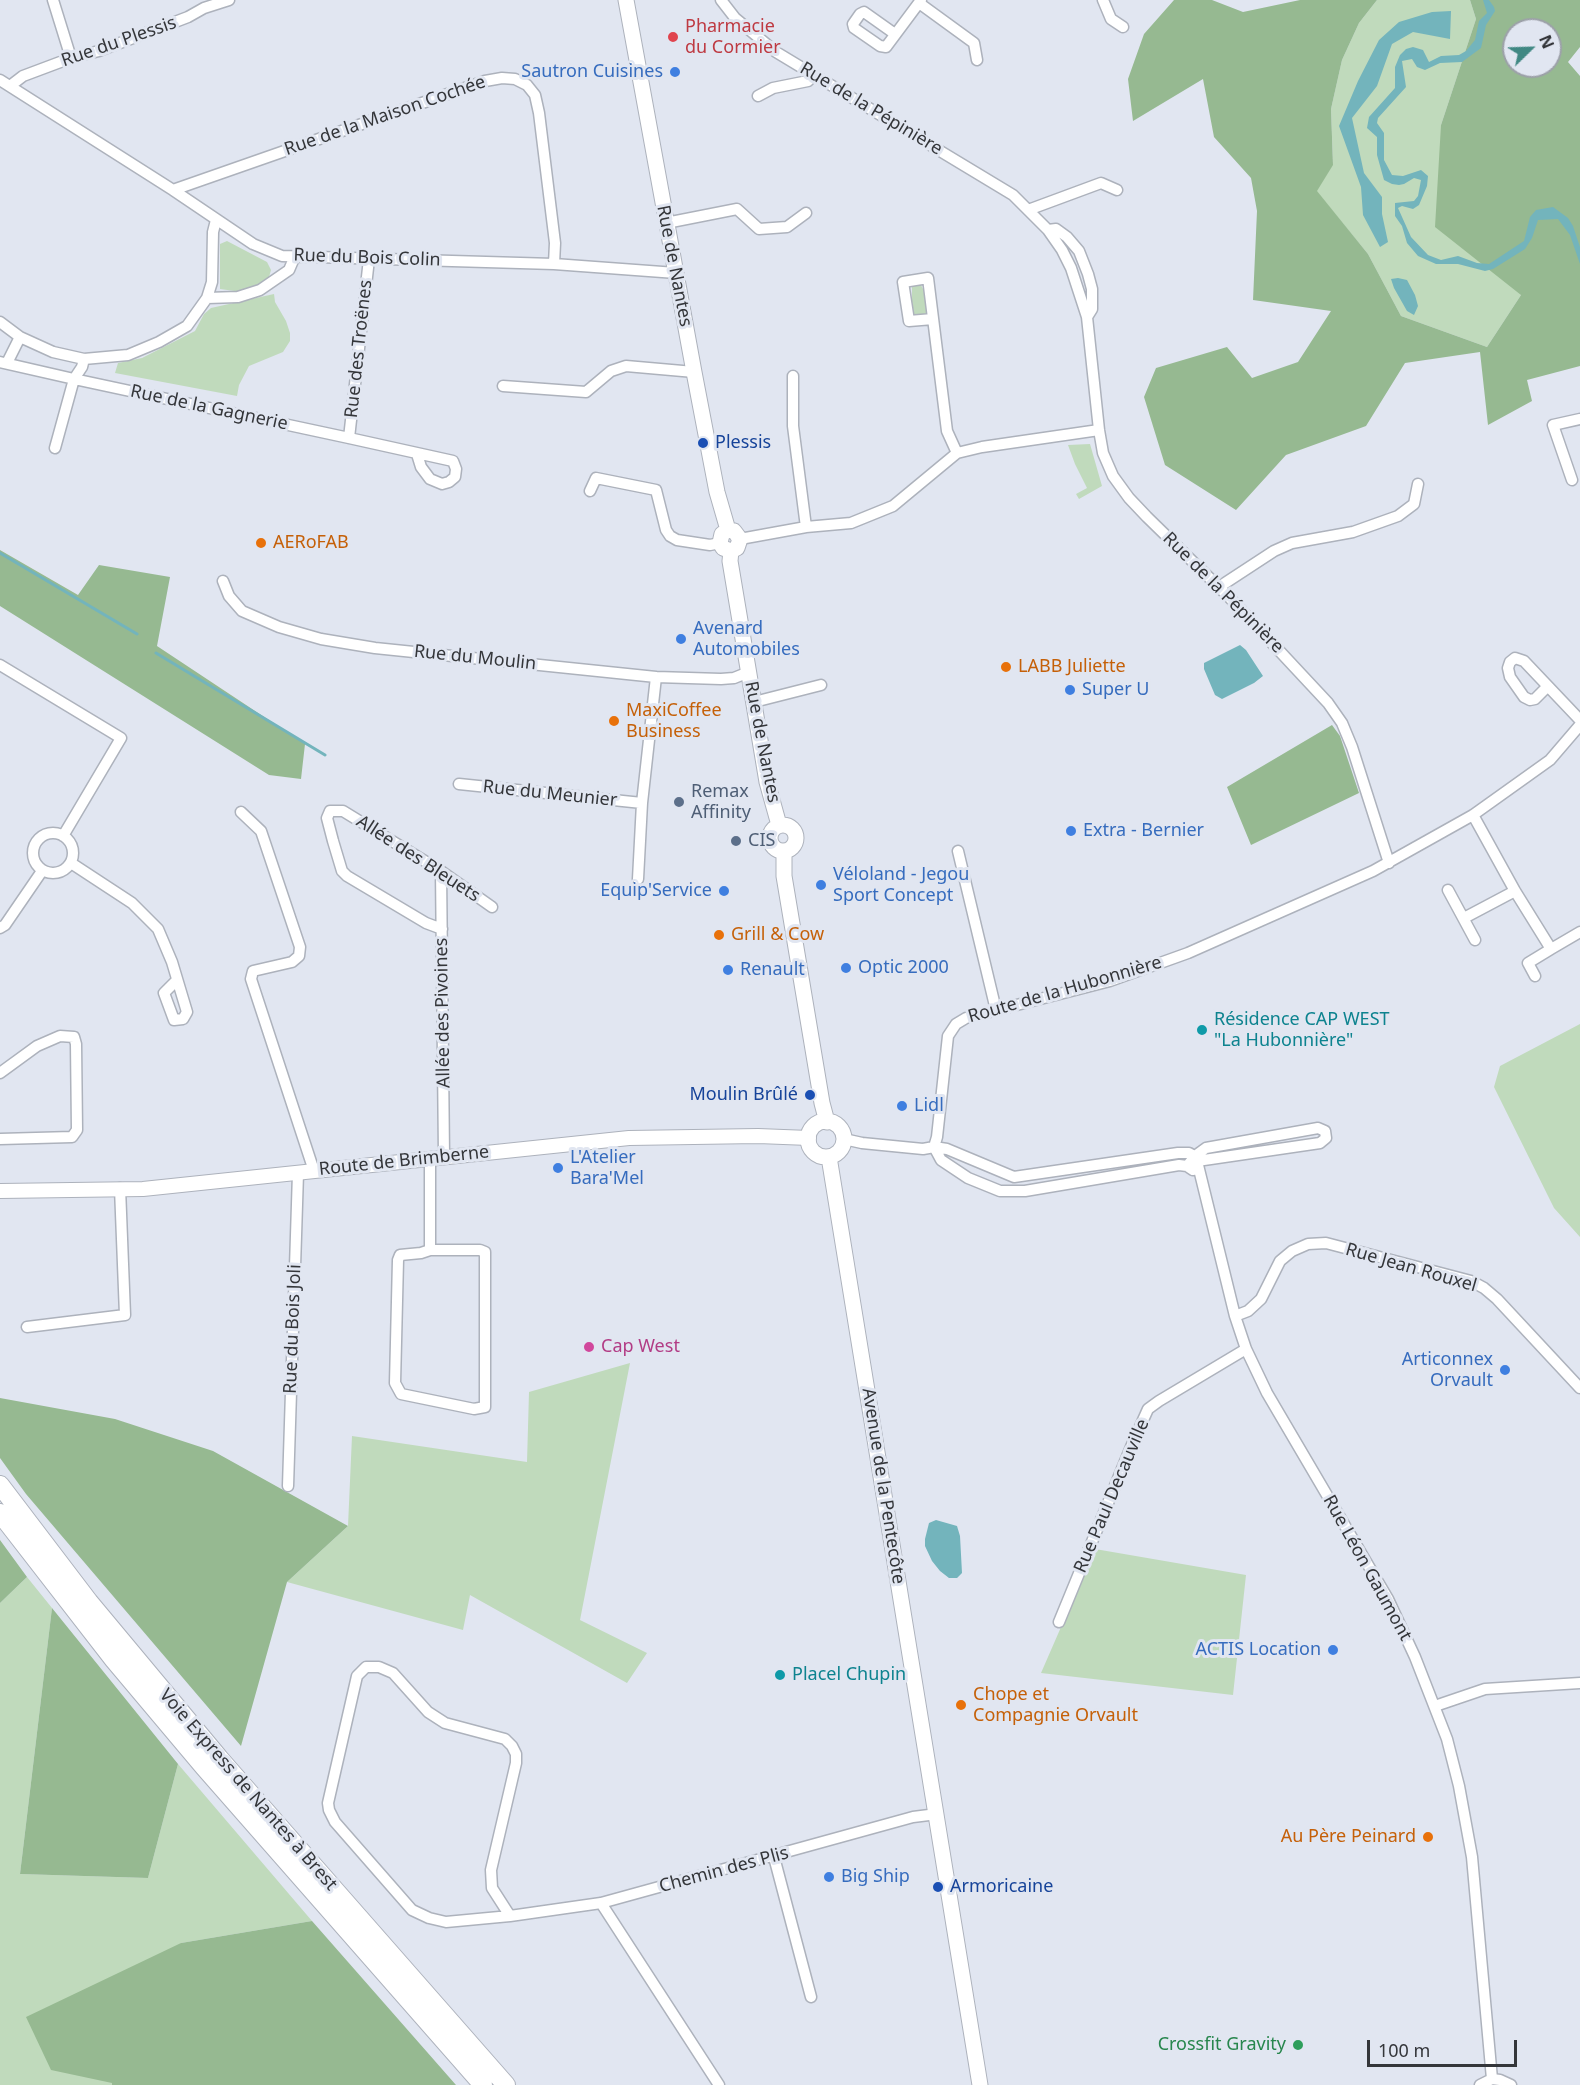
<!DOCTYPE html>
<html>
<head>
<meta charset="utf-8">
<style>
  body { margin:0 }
  #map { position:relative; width:1580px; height:2085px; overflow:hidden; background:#e1e6f1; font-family:"Noto Sans",sans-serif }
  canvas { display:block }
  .north { position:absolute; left:1502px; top:18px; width:60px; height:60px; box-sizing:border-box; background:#e1e6f1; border:2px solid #9ca0a8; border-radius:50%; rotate:67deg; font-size:16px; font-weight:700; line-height:24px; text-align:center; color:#34363a }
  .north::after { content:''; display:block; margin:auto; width:21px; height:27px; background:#408883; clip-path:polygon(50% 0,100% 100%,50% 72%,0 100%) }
  .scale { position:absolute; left:1367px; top:2040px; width:150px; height:27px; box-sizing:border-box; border:3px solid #34363a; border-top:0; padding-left:8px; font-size:18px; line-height:21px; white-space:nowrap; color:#34363a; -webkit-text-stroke:4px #e1e6f1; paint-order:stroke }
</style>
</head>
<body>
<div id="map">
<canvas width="1580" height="2085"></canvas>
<div class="north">N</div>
<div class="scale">100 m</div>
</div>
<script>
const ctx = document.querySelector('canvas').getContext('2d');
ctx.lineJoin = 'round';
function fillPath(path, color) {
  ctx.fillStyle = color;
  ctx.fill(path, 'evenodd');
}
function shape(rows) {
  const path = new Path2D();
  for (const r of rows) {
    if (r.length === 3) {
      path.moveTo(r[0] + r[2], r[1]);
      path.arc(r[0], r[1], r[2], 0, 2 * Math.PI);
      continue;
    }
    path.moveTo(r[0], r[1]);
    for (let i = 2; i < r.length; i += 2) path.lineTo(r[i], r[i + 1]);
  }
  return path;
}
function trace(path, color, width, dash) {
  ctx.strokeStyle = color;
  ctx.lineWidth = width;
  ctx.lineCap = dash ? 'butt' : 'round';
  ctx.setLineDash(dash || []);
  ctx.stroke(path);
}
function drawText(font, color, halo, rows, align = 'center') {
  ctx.font = font + ' "Noto Sans",sans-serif';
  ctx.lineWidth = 6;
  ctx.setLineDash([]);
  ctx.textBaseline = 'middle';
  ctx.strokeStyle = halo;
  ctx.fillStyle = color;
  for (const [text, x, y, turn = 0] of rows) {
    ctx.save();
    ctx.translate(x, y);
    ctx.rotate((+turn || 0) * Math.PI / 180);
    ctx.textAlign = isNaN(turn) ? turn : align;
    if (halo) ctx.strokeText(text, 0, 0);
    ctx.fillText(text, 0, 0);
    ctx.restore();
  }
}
fillPath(shape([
  [1377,0,1470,0,1476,19,1441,125,1521,295,1487,347,1401,316,1368,254,1316,191,1333,164,1331,109,1342,60,1359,23],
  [227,241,267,262,271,270,269,277,262,283,242,292,220,289,220,244],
  [920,283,925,293,927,313,924,315,914,314,912,302,912,284],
  [274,294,275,302,286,321,290,333,290,341,283,352,249,366,239,385,237,396,115,373,118,363,142,358,195,331,204,314,211,308],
  [1090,444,1102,486,1079,499,1076,494,1087,488,1075,464,1068,445],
  [1580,1024,1580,1237,1554,1208,1494,1087,1500,1066],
  [630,1363,580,1620,647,1653,627,1683,470,1595,463,1630,287,1582,348,1526,352,1436,527,1462,529,1392],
  [1095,1549,1246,1575,1233,1695,1041,1673],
  [27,1577,52,1608,20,1874,148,1878,178,1764,312,1921,181,1943,112,2085,0,2085,0,1603]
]), '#c0dabc');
fillPath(shape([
  [1174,0,1212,0,1243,12,1300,0,1377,0,1359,23,1342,60,1331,109,1333,165,1317,191,1368,254,1401,316,1487,347,1521,295,1435,227,1441,125,1476,19,1470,0,1580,0,1580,47,1568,62,1580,76,1580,366,1527,380,1532,401,1488,425,1480,352,1405,363,1366,426,1286,455,1236,510,1165,465,1144,397,1156,368,1227,347,1252,378,1298,362,1331,311,1253,300,1257,211,1251,178,1214,137,1203,79,1133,121,1128,79,1144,34],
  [1514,30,1550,30,1550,66,1514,66],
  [0,550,78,595,99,565,170,577,157,646,305,744,301,779,269,775,0,606],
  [1332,725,1340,736,1359,793,1251,845,1227,787],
  [0,1398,115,1419,213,1451,348,1526,287,1582,241,1746,26,1494,0,1458],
  [0,1540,27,1577,0,1603],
  [52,1608,178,1764,148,1878,20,1874],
  [312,1921,456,2085,112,2085,112,2083,51,2070,26,2017,181,1943]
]), '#96b991');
fillPath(shape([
  [1483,0,1489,0,1494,7,1495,11,1486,25,1481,48,1462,62,1440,63,1425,70,1417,67,1412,59,1402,61,1406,87,1378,118,1377,123,1384,133,1384,160,1392,175,1403,176,1421,170,1428,176,1427,186,1419,205,1413,209,1402,206,1398,208,1411,237,1428,255,1441,260,1458,256,1477,263,1489,264,1524,241,1530,217,1536,210,1553,207,1568,218,1573,226,1580,247,1580,264,1570,235,1558,219,1538,220,1532,238,1525,249,1493,269,1485,271,1458,264,1436,264,1418,256,1407,243,1402,226,1395,216,1395,203,1414,201,1418,196,1421,180,1414,178,1404,184,1399,185,1392,184,1384,180,1377,155,1377,137,1367,128,1369,117,1395,88,1395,67,1400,55,1406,49,1413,47,1423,50,1429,62,1441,56,1459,55,1466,51,1475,40,1479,21,1487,13],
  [1451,11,1450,39,1413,32,1392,44,1377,86,1352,118,1364,173,1382,197,1382,214,1388,242,1380,247,1363,215,1361,187,1339,126,1358,81,1379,40,1399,22,1432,12],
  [1398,278,1407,280,1415,295,1418,306,1414,315,1407,311,1394,288,1391,279],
  [1240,645,1246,650,1263,676,1254,683,1222,699,1215,695,1204,669,1204,663],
  [936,1520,957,1526,960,1536,962,1573,957,1578,949,1578,940,1571,932,1561,925,1546,925,1539,929,1523]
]), '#73b4bc');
trace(shape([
  [0,553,137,634],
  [156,653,325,755]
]), '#73b4bc', 3);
const minor = shape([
  [53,0,71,58],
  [721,0,735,18,776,52,1013,195,1048,230,1062,250,1071,268,1087,317,1099,430,1103,453,1113,476,1129,498,1147,517,1230,598,1328,703,1342,723,1352,747,1389,863],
  [1103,0,1111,19,1123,27],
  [919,3,974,43,977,60],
  [895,34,864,12,860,14,853,24,854,28,880,46,886,47,921,0],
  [0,80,173,190,253,244,282,256,554,264,676,273],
  [10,86,23,76,71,58,99,51,188,17,204,8,229,0],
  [758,96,773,88,808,81,814,75],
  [173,190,485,81,502,78,515,79,527,85,535,95,539,113,555,243,554,264],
  [1028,210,1101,183,1117,190],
  [666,223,737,209,759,229,787,227,806,213],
  [1048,230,1056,229,1067,237,1079,251,1088,274,1092,289,1092,309,1087,317],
  [207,298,238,297,260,290,289,270,295,256],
  [933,319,909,321,903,282,928,278,947,431,957,453],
  [0,322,20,337,53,352,84,359,128,355,159,342,187,326,207,298,212,282,213,232,216,220],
  [0,362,74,379,349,438,453,461,456,469,455,477,449,482,442,484,430,479,421,467,417,454],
  [7,363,20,337],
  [793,376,793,426,806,527],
  [503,386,586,392,611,371,626,366,694,372],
  [349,438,369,259],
  [55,448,74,379,82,367,84,359],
  [1572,480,1553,425,1580,419],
  [590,491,596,478,656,490,666,530,670,536,677,540,710,545,720,543],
  [740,539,806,527,851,523,893,506,957,453,982,447,1099,430],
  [223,581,229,596,242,611,279,627,321,639,375,648,656,677,721,679,734,678,749,672],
  [1219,587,1274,551,1292,543,1353,532,1398,516,1414,504,1418,484],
  [0,665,121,738,63,836],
  [1547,687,1535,699,1530,700,1524,697,1510,677,1508,668,1510,662,1515,658,1524,661,1580,720],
  [754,702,821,685],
  [459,784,642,803,656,677],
  [241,812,261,831,300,947,299,956,292,962,253,971,251,979,314,1171],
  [1473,815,1515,891,1551,949,1580,932],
  [53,853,20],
  [958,851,996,1010],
  [71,863,132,903,158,929,172,962,187,1012,183,1019,174,1020,164,993,177,980],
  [441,871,444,1156],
  [638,879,642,803],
  [1448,890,1475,940],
  [1464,918,1515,891],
  [0,928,5,925,42,871],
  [442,929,426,923,347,876,342,871,333,841,327,818,330,811,343,811,441,871,492,907],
  [1535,976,1528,963,1551,949],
  [0,1073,37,1046,60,1036,74,1037,76,1044,77,1130,72,1137,0,1139],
  [1318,1128,1325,1131,1326,1138,1320,1143,1197,1161,1187,1166,1195,1156,1206,1148,1318,1128],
  [844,1139,862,1143,923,1149,934,1147,947,1149,1014,1177,1178,1153,1189,1153,1196,1157,1235,1316,1246,1349,1267,1393,1388,1599,1415,1657,1447,1739,1459,1786,1472,1857,1492,2079],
  [934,1147,937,1137,948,1036,956,1024,966,1018,1110,981,1188,953,1373,871,1473,815,1550,760,1580,725],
  [934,1147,941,1160,968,1178,1000,1191,1025,1191,1179,1165,1187,1166,1193,1170],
  [430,1158,430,1250],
  [430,1250,480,1250,485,1252,485,1407,474,1409,401,1394,395,1383,398,1260,400,1255,421,1253,430,1250],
  [1235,1316,1248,1311,1261,1299,1280,1261,1292,1251,1308,1244,1326,1243,1471,1281,1484,1288,1497,1299,1580,1388],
  [27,1327,125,1315,120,1188],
  [288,1486,298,1173],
  [1059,1622,1131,1447,1148,1409,1159,1401,1246,1349],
  [1435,1706,1485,1689,1580,1683],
  [774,1857,811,1997],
  [601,1903,719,2085],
  [510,1916,492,1888,491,1870,516,1763,516,1754,512,1746,505,1739,445,1723,428,1712,393,1673,379,1667,366,1667,357,1676,328,1803,329,1810,335,1822,412,1910,429,1918,446,1922,510,1916,601,1903,913,1817,937,1814],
  [1480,2085,1492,2079,1500,2080,1511,2085]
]);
const tertiary = shape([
  [0,1191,143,1189,629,1138,758,1136,809,1138]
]);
const secondary = shape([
  [626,0,694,372,717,492,728,530],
  [728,530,734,531,740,539,737,548,731,551],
  [728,530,722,534,720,543,723,548,731,551],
  [731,551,730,561,767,782,779,825],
  [783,838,13],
  [784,852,784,876,822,1103,827,1122],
  [826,1139,18],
  [829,1157,980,2085]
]);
const trunk = shape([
  [0,1485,89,1602,219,1758,506,2085],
  [0,1513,114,1660,204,1767,483,2085]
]);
trace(minor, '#adb2bc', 13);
trace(tertiary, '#adb2bc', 16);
trace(secondary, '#adb2bc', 17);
trace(trunk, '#adb2bc', 20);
trace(minor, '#fff', 10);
trace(tertiary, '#fff', 14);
trace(secondary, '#fff', 15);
trace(trunk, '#fff', 18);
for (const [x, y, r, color] of [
  [673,37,6,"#e0444e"],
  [675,72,6,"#3f7fe0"],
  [703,443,6,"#1a4fb4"],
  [261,543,6,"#e8710a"],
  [681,639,6,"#3f7fe0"],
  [1006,667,6,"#e8710a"],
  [1070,690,6,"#3f7fe0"],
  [614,721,6,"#e8710a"],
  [679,802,6,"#5c6f8a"],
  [1071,831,6,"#3f7fe0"],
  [736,841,6,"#5c6f8a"],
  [821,885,6,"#3f7fe0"],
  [724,891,6,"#3f7fe0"],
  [719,935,6,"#e8710a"],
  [846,968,6,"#3f7fe0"],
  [728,970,6,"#3f7fe0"],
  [1202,1030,6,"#0f9aa8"],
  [810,1095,6,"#1a4fb4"],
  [902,1106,6,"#3f7fe0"],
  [558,1168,6,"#3f7fe0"],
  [589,1347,6,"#d1479c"],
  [1505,1370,6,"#3f7fe0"],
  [1333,1650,6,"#3f7fe0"],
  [780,1675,6,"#0f9aa8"],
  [961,1705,6,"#e8710a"],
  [1428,1837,6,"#e8710a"],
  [829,1877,6,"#3f7fe0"],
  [938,1887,6,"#1a4fb4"],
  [1298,2045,6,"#2e9e5b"]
]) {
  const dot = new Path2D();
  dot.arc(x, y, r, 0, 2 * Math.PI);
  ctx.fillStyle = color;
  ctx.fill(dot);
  trace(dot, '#e1e6f1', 2);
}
drawText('18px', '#be3a42', '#e1e6f1', [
  ["Pharmacie",685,27],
  ["du Cormier",685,48]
], 'left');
drawText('18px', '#34363a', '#e1e6f1', [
  ["Rue du Plessis",119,42,-19],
  ["Rue de la Pépinière",871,109,31],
  ["Rue de la Maison Cochée",385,116,-19],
  ["Rue du Bois Colin",367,258,2],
  ["Rue de Nantes",674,266,79],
  ["Rue des Troënes",359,349,-84],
  ["Rue de la Gagnerie",209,408,12],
  ["Rue de la Pépinière",1223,593,45],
  ["Rue du Moulin",475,658,6],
  ["Rue de Nantes",762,742,79],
  ["Rue du Meunier",550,794,6],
  ["Allée des Bleuets",418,859,33],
  ["Route de la Hubonnière",1065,990,-16],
  ["Allée des Pivoines",443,1013,-91],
  ["Route de Brimberne",404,1161,-6],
  ["Rue Jean Rouxel",1411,1268,16],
  ["Rue du Bois Joli",293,1329,-88],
  ["Avenue de la Pentecôte",883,1486,81],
  ["Rue Paul Decauville",1112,1496,-67],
  ["Rue Léon Gaumont",1367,1568,61],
  ["Voie Express de Nantes à Brest",248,1790,49],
  ["Chemin des Plis",724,1870,-15]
]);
drawText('18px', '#366cbe', '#e1e6f1', [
  ["Sautron Cuisines",663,72,"right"],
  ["Avenard",693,629],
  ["Automobiles",693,650],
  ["Super U",1082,690],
  ["Extra - Bernier",1083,831],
  ["Véloland - Jegou",833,875],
  ["Sport Concept",833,896],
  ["Equip'Service",712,891,"right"],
  ["Optic 2000",858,968],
  ["Renault",740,970],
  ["Lidl",914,1106],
  ["L'Atelier",570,1158],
  ["Bara'Mel",570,1179],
  ["Articonnex",1493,1360,"right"],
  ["Orvault",1493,1381,"right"],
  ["ACTIS Location",1321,1650,"right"],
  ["Big Ship",841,1877]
], 'left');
drawText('18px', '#164399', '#e1e6f1', [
  ["Plessis",715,443],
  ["Moulin Brûlé",798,1095,"right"],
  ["Armoricaine",950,1887]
], 'left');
drawText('18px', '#c56008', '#e1e6f1', [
  ["AERoFAB",273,543],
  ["LABB Juliette",1018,667],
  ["MaxiCoffee",626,711],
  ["Business",626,732],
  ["Grill & Cow",731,935],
  ["Chope et",973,1695],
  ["Compagnie Orvault",973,1716],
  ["Au Père Peinard",1416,1837,"right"]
], 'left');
drawText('18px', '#4e5e75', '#e1e6f1', [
  ["Remax",691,792],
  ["Affinity",691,813],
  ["CIS",748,841]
], 'left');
drawText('18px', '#0d838f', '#e1e6f1', [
  ["Résidence CAP WEST",1214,1020],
  ["\"La Hubonnière\"",1214,1041],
  ["Placel Chupin",792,1675]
], 'left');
drawText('18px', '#b23c85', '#e1e6f1', [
  ["Cap West",601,1347]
], 'left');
drawText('18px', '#27864d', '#e1e6f1', [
  ["Crossfit Gravity",1286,2045]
], 'right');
</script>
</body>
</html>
